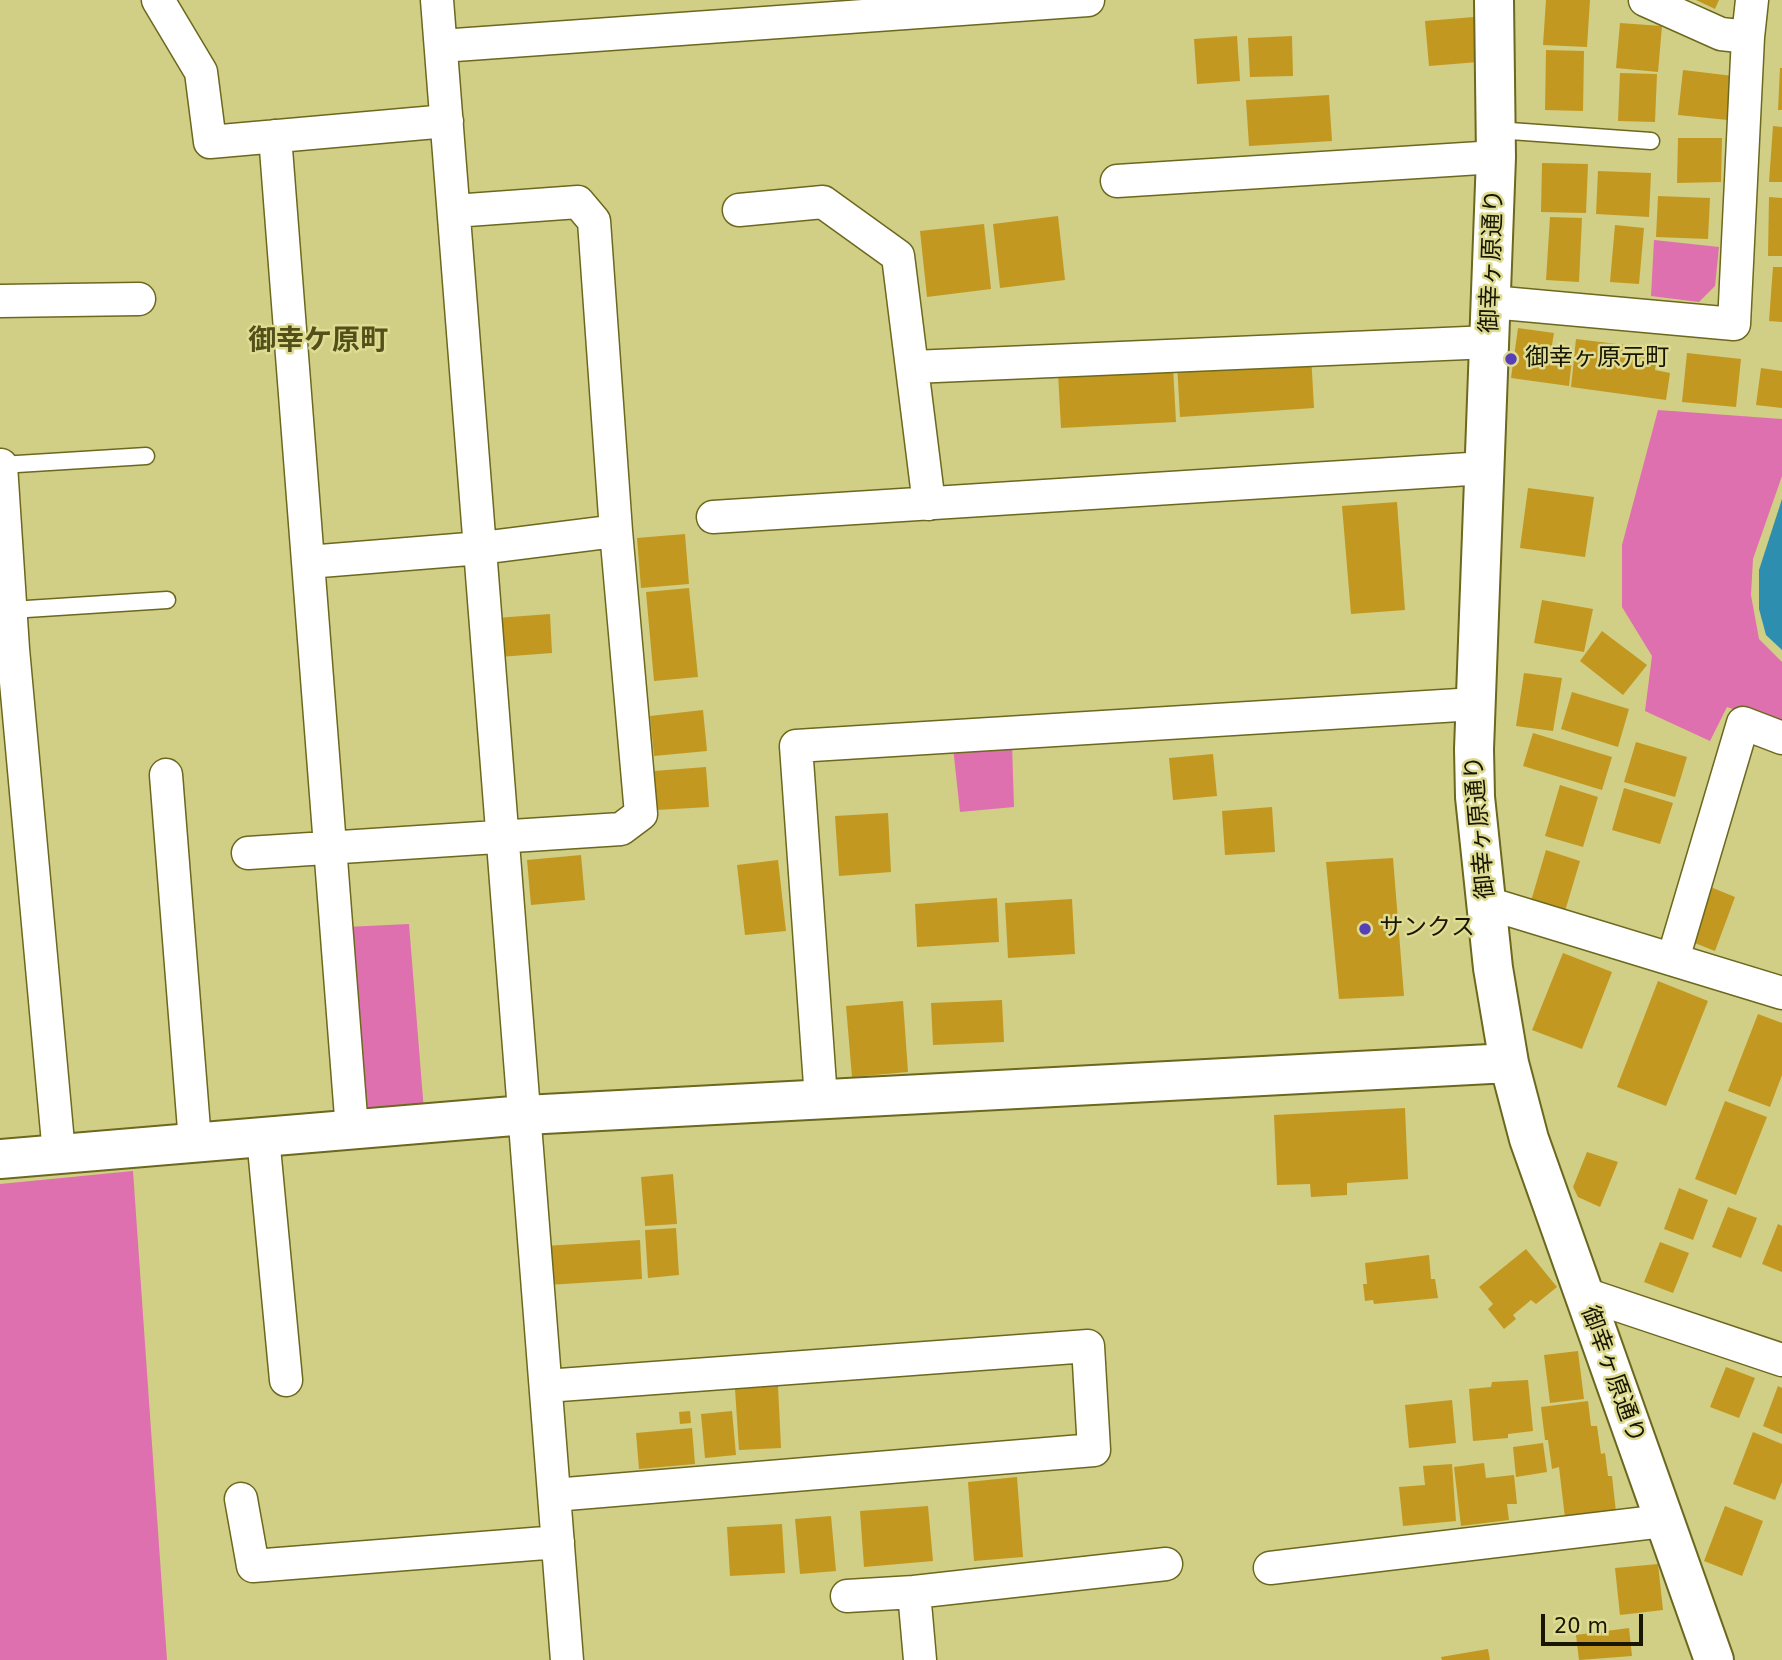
<!DOCTYPE html>
<html>
<head>
<meta charset="utf-8">
<style>
  body { margin:0 }
  #map { position:relative; width:1782px; height:1660px; overflow:hidden; background:#d1ce86; font-family:"DejaVu Sans",sans-serif }
  canvas { display:block }
  .scale { position:absolute; left:1541px; top:1614px; width:102px; height:32px; box-sizing:border-box; border:4px solid #181600; border-top:0; padding-left:9px; font-size:21px; line-height:24px; white-space:nowrap; color:#181600; -webkit-text-stroke:5px #dedb92; paint-order:stroke }
</style>
</head>
<body>
<div id="map">
<canvas width="1782" height="1660"></canvas>
<div class="scale">20 m</div>
</div>
<script>
const ctx = document.querySelector('canvas').getContext('2d');
ctx.lineJoin = 'round';
function fillPath(path, color) {
  ctx.fillStyle = color;
  ctx.fill(path, 'evenodd');
}
function shape(rows) {
  const path = new Path2D();
  for (const r of rows) {
    path.moveTo(r[0], r[1]);
    for (let i = 2; i < r.length; i += 2) path.lineTo(r[i], r[i + 1]);
  }
  return path;
}
function trace(path, color, width, dash) {
  ctx.strokeStyle = color;
  ctx.lineWidth = width;
  ctx.lineCap = dash ? 'butt' : 'round';
  ctx.setLineDash(dash || []);
  ctx.stroke(path);
}
function drawText(font, color, halo, rows, align = 'center') {
  ctx.font = font + ' "DejaVu Sans","Noto Sans JP",sans-serif';
  ctx.lineWidth = 5;
  ctx.setLineDash([]);
  ctx.textBaseline = 'middle';
  ctx.strokeStyle = halo;
  ctx.fillStyle = color;
  for (const [text, x, y, turn = 0] of rows) {
    ctx.save();
    ctx.translate(x, y);
    ctx.rotate((+turn || 0) * Math.PI / 180);
    ctx.textAlign = isNaN(turn) ? turn : align;
    if (halo) ctx.strokeText(text, 0, 0);
    ctx.fillText(text, 0, 0);
    ctx.restore();
  }
}
fillPath(shape([
  [1654,240,1719,247,1715,286,1699,302,1651,296],
  [1658,410,1782,419,1782,476,1753,559,1751,595,1759,639,1782,662,1782,726,1727,707,1710,741,1645,711,1652,656,1622,607,1622,545],
  [1012,744,1014,807,960,812,953,747],
  [409,924,424,1111,357,1114,346,927],
  [133,1171,167,1660,0,1660,0,1184]
]), '#de70af');
fillPath(shape([
  [1782,499,1782,650,1766,635,1759,609,1759,570]
]), '#2e8eb0');
fillPath(shape([
  [1546,0,1590,0,1587,47,1543,45],
  [1696,0,1719,0,1715,9],
  [1474,17,1478,62,1429,66,1425,21],
  [1620,23,1662,26,1658,72,1616,68],
  [1237,36,1240,81,1197,84,1194,39],
  [1292,36,1293,76,1250,77,1248,38],
  [1546,50,1584,51,1583,111,1545,110],
  [1780,68,1782,68,1782,110,1778,110],
  [1683,70,1733,76,1728,120,1678,115],
  [1620,73,1657,74,1655,122,1618,121],
  [1329,95,1332,141,1249,146,1246,100],
  [1773,126,1782,127,1782,182,1769,182],
  [1678,138,1722,138,1721,182,1677,183],
  [1542,163,1588,164,1586,213,1541,212],
  [1598,171,1651,173,1649,217,1596,214],
  [1658,196,1710,198,1708,239,1656,237],
  [1769,197,1782,198,1782,256,1768,256],
  [1058,216,1065,280,1000,288,993,224],
  [1550,217,1582,218,1579,282,1546,280],
  [984,224,991,289,927,297,920,231],
  [1615,225,1644,228,1639,284,1610,282],
  [1773,267,1782,267,1782,322,1769,321],
  [1518,328,1554,333,1550,356,1572,359,1569,386,1511,378],
  [1576,339,1658,349,1655,370,1670,373,1666,400,1571,387],
  [1687,353,1741,359,1736,407,1682,402],
  [1311,354,1314,408,1180,417,1177,363],
  [1173,367,1176,422,1061,428,1058,373],
  [1761,368,1782,371,1782,408,1756,405],
  [1528,488,1594,497,1585,557,1520,548],
  [1397,502,1405,610,1351,614,1342,506],
  [685,534,689,584,641,588,637,538],
  [689,588,698,677,654,681,646,592],
  [1542,600,1593,609,1584,652,1534,643],
  [550,614,552,653,499,657,496,618],
  [1602,631,1647,665,1623,695,1580,661],
  [1524,673,1562,678,1553,731,1516,726],
  [1572,692,1629,709,1618,747,1561,729],
  [703,710,707,751,654,756,650,716],
  [1533,733,1612,757,1602,790,1523,766],
  [1636,742,1687,757,1675,797,1624,782],
  [1213,754,1217,796,1173,800,1169,758],
  [706,767,709,807,656,810,654,771],
  [1560,785,1598,797,1583,847,1545,836],
  [1624,788,1673,803,1660,844,1612,830],
  [1272,807,1275,852,1225,855,1222,811],
  [888,813,891,872,839,876,835,816],
  [1546,850,1580,861,1565,911,1531,901],
  [581,855,585,900,531,905,527,860],
  [1393,858,1404,996,1339,999,1326,862],
  [778,860,786,931,745,935,737,865],
  [1708,886,1735,897,1715,951,1687,940],
  [997,898,999,942,917,947,915,904],
  [1072,899,1075,954,1008,958,1005,903],
  [1563,953,1612,972,1582,1049,1532,1030],
  [1658,981,1708,1001,1666,1106,1617,1087],
  [1002,1000,1004,1042,933,1045,931,1003],
  [903,1001,908,1072,852,1077,846,1006],
  [1758,1014,1782,1023,1782,1075,1770,1107,1728,1091],
  [1725,1101,1767,1117,1736,1195,1695,1179],
  [1405,1108,1408,1179,1347,1183,1347,1195,1311,1197,1310,1184,1277,1185,1274,1115],
  [1587,1152,1618,1162,1600,1207,1578,1197,1573,1187],
  [673,1174,677,1224,645,1226,641,1177],
  [1679,1188,1708,1200,1693,1240,1664,1229],
  [1728,1207,1757,1218,1741,1258,1712,1247],
  [1778,1224,1782,1226,1782,1272,1762,1264],
  [676,1228,679,1275,648,1278,645,1230],
  [640,1240,642,1279,548,1285,545,1246],
  [1660,1242,1689,1253,1673,1293,1644,1282],
  [1526,1249,1557,1287,1536,1304,1531,1300,1513,1315,1516,1319,1504,1329,1488,1309,1493,1304,1479,1287],
  [1429,1255,1431,1279,1435,1279,1438,1298,1374,1304,1373,1300,1365,1301,1363,1284,1367,1284,1365,1263],
  [1578,1351,1584,1399,1550,1403,1544,1355],
  [1726,1367,1755,1378,1739,1418,1710,1407],
  [1528,1380,1533,1431,1508,1434,1508,1438,1473,1441,1469,1389,1491,1387,1492,1382],
  [778,1386,781,1448,739,1450,735,1389],
  [1778,1386,1782,1388,1782,1434,1763,1426],
  [1452,1400,1456,1443,1409,1448,1405,1405],
  [1588,1401,1591,1426,1597,1426,1601,1454,1605,1453,1608,1476,1612,1476,1616,1512,1565,1518,1559,1467,1552,1469,1548,1440,1545,1440,1541,1407],
  [690,1411,691,1423,680,1424,679,1412],
  [732,1411,736,1455,705,1458,701,1414],
  [692,1428,695,1464,639,1469,636,1433],
  [1753,1432,1782,1444,1782,1482,1775,1500,1733,1484],
  [1543,1443,1547,1472,1516,1477,1513,1447],
  [1484,1463,1486,1478,1514,1475,1517,1504,1507,1504,1509,1520,1461,1526,1454,1467],
  [1452,1464,1456,1521,1403,1526,1399,1487,1425,1485,1423,1466],
  [1017,1477,1023,1557,974,1561,968,1482],
  [928,1506,933,1561,864,1567,860,1511],
  [1725,1506,1763,1521,1742,1576,1704,1561],
  [831,1516,836,1571,800,1574,795,1519],
  [782,1524,785,1573,730,1576,727,1527],
  [1658,1564,1663,1610,1620,1615,1615,1568],
  [1629,1628,1632,1656,1579,1660,1576,1635],
  [1488,1649,1490,1660,1442,1660,1441,1657]
]), '#c39821');
const service = shape([
  [1496,130,1651,141],
  [1,465,146,456],
  [11,610,167,600]
]);
const minor = shape([
  [158,0,201,72,210,142,447,121],
  [437,0,567,1660],
  [1645,0,1721,34,1748,37],
  [441,46,1088,0],
  [275,136,352,1130],
  [1117,181,1496,157],
  [739,210,823,202,898,256,929,504],
  [0,301,139,299],
  [1491,302,1734,324,1748,37,1752,0],
  [913,367,1490,342],
  [713,517,1485,468],
  [308,562,481,548,616,531],
  [13,649,59,1154],
  [0,650,13,649,1,465],
  [166,775,195,1142],
  [248,853,621,829,641,814,616,531,594,221,578,202,454,211],
  [1487,903,1782,993],
  [1673,959,1743,723,1782,738],
  [821,1099,796,746,1475,704],
  [263,1137,286,1380],
  [1582,1293,1782,1360],
  [546,1386,1088,1346,1094,1450,554,1495],
  [241,1499,253,1566,558,1542],
  [1270,1568,1663,1521],
  [847,1596,914,1592],
  [920,1660,914,1592,1166,1564]
]);
const tertiary = shape([
  [1494,0,1496,157,1474,749,1475,797,1493,968,1509,1063,1529,1139,1714,1660],
  [0,1159,525,1115,1509,1063]
]);
trace(service, '#6c681e', 19);
trace(minor, '#6c681e', 35);
trace(tertiary, '#6c681e', 42);
trace(service, '#fff', 16);
trace(minor, '#fff', 32);
trace(tertiary, '#fff', 38);
for (const [x, y, r, color] of [
  [1511,359,7,"#573fb7"],
  [1365,929,7,"#573fb7"]
]) {
  const dot = new Path2D();
  dot.arc(x, y, r, 0, 2 * Math.PI);
  ctx.fillStyle = color;
  ctx.fill(dot);
  trace(dot, '#dedb92', 2.5);
}
drawText('24px', '#181600', '#dedb92', [
  ["御幸ヶ原通り",1493,261,-88],
  ["御幸ヶ原通り",1481,827,-95],
  ["御幸ヶ原通り",1612,1375,70]
]);
drawText('24px', '#181600', '#dedb92', [
  ["御幸ヶ原元町",1525,359],
  ["サンクス",1379,929]
], 'left');
drawText('bold 28px', '#524f18', '#dedb92', [
  ["御幸ケ原町",318,342]
]);
</script>
</body>
</html>
